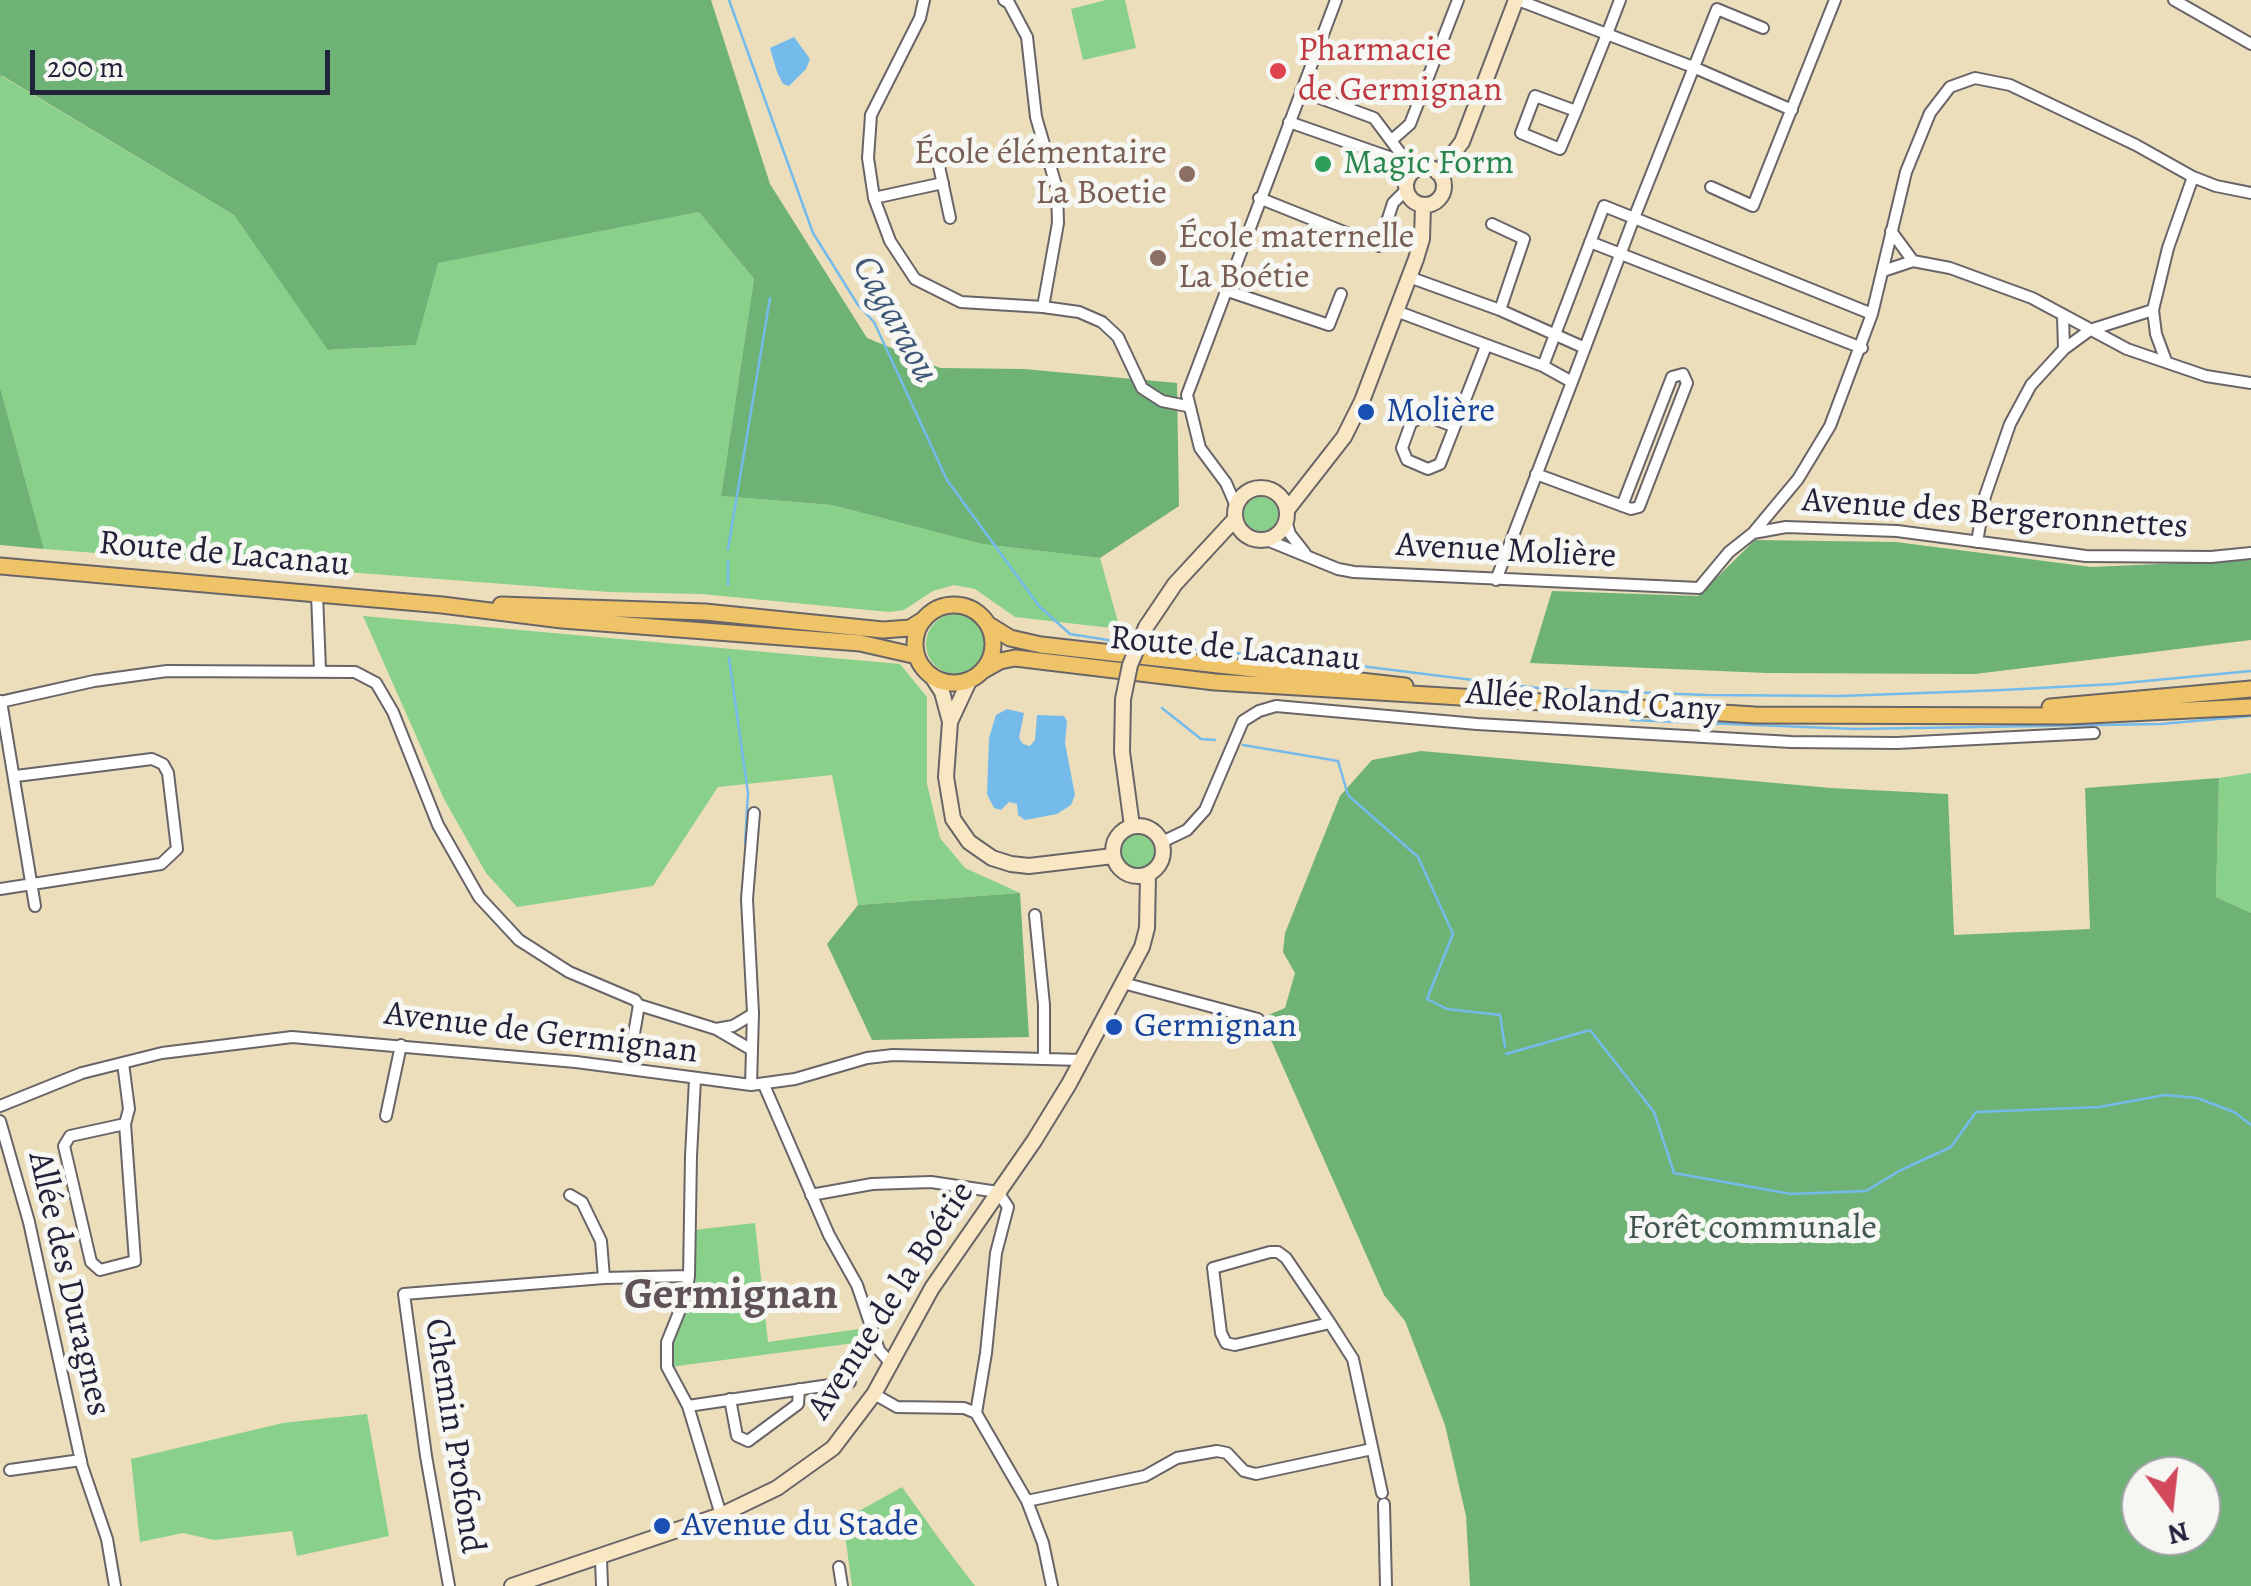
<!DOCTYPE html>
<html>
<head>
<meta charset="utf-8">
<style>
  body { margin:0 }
  #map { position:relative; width:2251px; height:1586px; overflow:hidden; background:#ecdebb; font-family:Alegreya,serif }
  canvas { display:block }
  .north { position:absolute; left:2121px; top:1456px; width:100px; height:100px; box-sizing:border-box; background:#f6f6f2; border:2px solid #a1a1a9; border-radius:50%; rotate:165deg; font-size:28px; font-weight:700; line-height:40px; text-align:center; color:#22223b }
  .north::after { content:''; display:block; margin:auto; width:35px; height:45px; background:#d1495b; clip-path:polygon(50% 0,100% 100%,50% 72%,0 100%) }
  .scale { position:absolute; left:30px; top:50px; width:300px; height:45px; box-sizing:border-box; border:5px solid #22223b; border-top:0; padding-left:12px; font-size:30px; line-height:35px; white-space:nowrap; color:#22223b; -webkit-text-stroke:8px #f6f6f2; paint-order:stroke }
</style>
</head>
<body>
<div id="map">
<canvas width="2251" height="1586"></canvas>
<div class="north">N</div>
<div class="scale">200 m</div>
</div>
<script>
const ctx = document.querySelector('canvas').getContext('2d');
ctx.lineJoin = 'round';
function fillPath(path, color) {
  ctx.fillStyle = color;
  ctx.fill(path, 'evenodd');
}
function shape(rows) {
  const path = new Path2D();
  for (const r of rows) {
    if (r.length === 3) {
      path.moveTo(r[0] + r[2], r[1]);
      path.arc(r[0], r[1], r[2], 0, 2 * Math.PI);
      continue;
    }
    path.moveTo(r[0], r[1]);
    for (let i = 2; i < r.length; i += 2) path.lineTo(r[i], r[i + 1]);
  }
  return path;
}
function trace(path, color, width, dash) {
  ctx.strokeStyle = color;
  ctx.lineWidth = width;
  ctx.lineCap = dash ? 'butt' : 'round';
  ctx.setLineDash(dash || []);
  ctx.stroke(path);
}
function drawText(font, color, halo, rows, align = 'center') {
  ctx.font = font + ' Alegreya,serif';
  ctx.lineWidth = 10;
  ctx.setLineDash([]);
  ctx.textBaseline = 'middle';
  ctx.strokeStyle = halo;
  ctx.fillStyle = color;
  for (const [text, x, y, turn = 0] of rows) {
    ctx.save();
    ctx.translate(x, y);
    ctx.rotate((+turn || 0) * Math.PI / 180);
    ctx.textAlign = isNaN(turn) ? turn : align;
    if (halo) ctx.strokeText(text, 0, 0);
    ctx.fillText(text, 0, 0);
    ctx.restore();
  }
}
fillPath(shape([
  [1106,0,1125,0,1136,48,1083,60,1071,9],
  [0,75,234,215,329,350,416,345,437,263,699,212,754,279,721,496,832,505,982,544,1100,558,1120,629,1015,617,975,589,954,585,933,591,904,610,889,612,701,594,609,592,44,549,0,387],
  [1261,514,17],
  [956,644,30],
  [363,616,900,664,927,697,927,784,940,838,965,868,1020,893,858,905,832,775,718,787,653,886,517,907,486,873,444,799],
  [2251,773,2251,913,2216,897,2219,778],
  [1138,852,17],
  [755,1223,768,1342,866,1328,870,1341,670,1367,666,1355,685,1302,694,1230],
  [367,1414,389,1536,297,1556,292,1531,214,1540,183,1533,140,1542,131,1459,283,1423],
  [902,1487,943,1544,975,1586,852,1586,843,1520]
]), '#89d08a');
fillPath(shape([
  [0,0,711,0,770,184,867,338,940,368,1024,369,1177,383,1179,506,1100,558,982,544,832,505,721,496,754,279,699,212,438,263,416,345,328,350,234,215,1,75,0,78],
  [0,387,44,549,0,545],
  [1755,540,1896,542,2091,567,2251,560,2251,640,1975,674,1767,673,1530,663,1552,591,1698,596],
  [1421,751,1831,788,1948,794,1954,935,2090,929,2085,788,2219,778,2216,897,2251,913,2251,1586,1470,1586,1466,1516,1445,1425,1405,1321,1384,1295,1268,1033,1266,1016,1285,1008,1295,973,1283,952,1285,933,1340,796,1372,760],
  [2141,1476,2201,1476,2201,1536,2141,1536],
  [1020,893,1029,1037,872,1040,827,944,858,905]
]), '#6eb276');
fillPath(shape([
  [794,37,810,59,806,69,789,86,783,84,777,72,770,48],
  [1007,709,1024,713,1019,738,1023,744,1030,746,1035,740,1037,715,1064,716,1067,721,1065,743,1075,795,1071,805,1057,814,1025,820,1018,815,1017,804,1009,802,1001,810,994,808,987,794,989,738,996,715]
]), '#74bbec');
trace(shape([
  [729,0,813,233,858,305,874,322,947,480,1039,606,1070,634,1133,644],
  [728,549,770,298],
  [728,561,728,585],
  [1146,645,1320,661,1546,689,1707,695,1841,696,2003,690,2114,684,2251,671],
  [729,658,748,793,745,844],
  [1162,708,1201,739,1215,740],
  [1631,720,1855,729,2161,724,2251,716],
  [1243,745,1338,761,1348,795,1418,857,1453,934,1427,999,1447,1009,1500,1015,1505,1047],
  [1506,1054,1590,1030,1654,1112,1674,1173,1791,1194,1866,1191,1901,1170,1951,1147,1976,1112,2099,1107,2165,1095,2197,1098,2234,1112,2251,1125]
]), '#74bbec', 2.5);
const street = shape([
  [924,0,920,18,871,115,868,158,874,198,890,241,915,279,961,302,1043,307,1079,312,1102,322,1118,337,1142,388,1162,401,1187,406],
  [1004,0,1009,3,1027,37,1036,117,1057,189,1058,223,1043,307],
  [1518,0,1693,67,1792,110],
  [2174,0,2251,44],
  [1763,28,1717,9,1634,218,1572,382,1543,366,1604,206,1634,218,1872,314],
  [1301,91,1374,118,1404,158,1419,168],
  [1576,111,1535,96,1521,133,1560,149,1576,111,1607,34,1620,0],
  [1289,122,1392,158,1411,173],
  [1393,139,1410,124,1458,0],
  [936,152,950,218],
  [1711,187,1753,206,1835,0],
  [874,198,943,183],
  [1259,198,1379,246,1393,203,1406,190],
  [1492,224,1524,239,1500,310],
  [1891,231,1913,261],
  [1590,242,1862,348],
  [1883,271,1913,261,1950,268,2032,298,2127,349,2206,376,2251,383],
  [1409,277,1500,310,1585,348],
  [1225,290,1329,325,1341,294],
  [1396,311,1543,366],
  [2063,316,2064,349],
  [2166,361,2156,334,2153,310,2168,248,2193,177],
  [1453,426,1424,415,1411,423,1402,448,1407,460,1428,469,1440,464,1486,346],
  [1536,474,1631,509,1639,507,1687,383,1683,374,1672,377,1622,506],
  [1236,506,1226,483,1200,448,1187,395,1336,0],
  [1286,521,1290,534,1305,553],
  [1753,533,1798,479,1830,426,1872,314,1906,172,1930,113,1950,87,1975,78,2010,85,2136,145,2193,177,2216,186,2251,193],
  [1267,540,1338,569,1354,572,1699,588,1729,552,1753,533,1786,527,1897,531,2086,556,2211,557,2251,553],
  [1977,542,1985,496,2010,424,2031,385,2064,349,2090,330,2153,310],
  [1496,580,1572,382],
  [317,594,320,670],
  [1,701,35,906],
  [0,702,94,681,167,671,355,672,376,683,393,712,438,825,479,897,519,940,569,972,635,1000,639,1005,716,1029,752,1050],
  [1162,842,1187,830,1205,810,1243,721,1259,711,1276,706,1477,724,1791,742,1897,743,2094,733],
  [0,889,161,864,177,849,168,773,163,764,152,759,16,776],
  [1035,915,1044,1005,1044,1059],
  [1123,983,1258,1019],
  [716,1029,733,1026,753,1014],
  [123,1063,129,1109,125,1124,70,1136,64,1146,91,1262,100,1270,135,1261,125,1124],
  [628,1068,639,1005],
  [695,1079,691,1156,689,1276,686,1295,667,1342,667,1367,688,1406,721,1515],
  [751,1085,753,1013,747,899,754,813],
  [764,1085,829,1235,857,1285,879,1350,892,1365],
  [0,1106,82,1073,162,1053,292,1037,576,1062,751,1085,795,1079,867,1058,893,1055,1082,1060],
  [386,1116,401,1045],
  [0,1121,29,1222,82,1466,107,1539,115,1586],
  [570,1195,582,1202,601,1241,604,1278],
  [811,1195,872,1184,931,1182,998,1192,1008,1207,996,1253,986,1353,976,1413],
  [1330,1323,1235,1345,1226,1343,1221,1333,1213,1268,1270,1252,1278,1252,1286,1258,1330,1323,1353,1359,1382,1493],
  [874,1394,897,1407,964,1408,976,1413,1027,1501,1043,1543,1052,1586],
  [730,1399,737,1436,748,1441,798,1404,799,1389],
  [688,1406,850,1382],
  [10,1470,81,1460],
  [1027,1501,1145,1476,1177,1458,1217,1451,1227,1453,1244,1471,1256,1474,1372,1449],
  [1384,1504,1386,1586],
  [601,1559,602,1586],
  [839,1567,842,1586],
  [449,1586,426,1456,404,1294,604,1278,689,1276]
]);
const secondary = shape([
  [1425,186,19],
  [1438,173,1462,142,1516,0],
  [1261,514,26],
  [1287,510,1344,437,1362,401,1416,259,1422,239,1423,205],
  [1146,627,1175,584,1235,519],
  [931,675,942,692,950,722],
  [970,679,950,722,946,777,953,819,969,842,992,858,1011,864,1029,866,1113,856],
  [1123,699,1122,752,1132,826],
  [1138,851,25],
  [512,1586,721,1515,777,1488,833,1448,874,1394,932,1288,1034,1141,1069,1084,1142,947,1147,928,1148,874]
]);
const primary = shape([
  [0,566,442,605,562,620,860,643,917,656],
  [954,644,39],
  [501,605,705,612,883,630,910,628,923,620],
  [989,625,1010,638,1041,645,1405,686],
  [984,670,1000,661,1015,658,1215,682,1755,715,2069,716,2251,707],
  [2050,707,2251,689]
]);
trace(street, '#696468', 14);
trace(secondary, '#696468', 18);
trace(primary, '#696468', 19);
trace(street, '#fff', 10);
trace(secondary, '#f9e7c3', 14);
trace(primary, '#efc469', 15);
const secondaryBridge = shape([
  [1123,699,1130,665,1146,627]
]);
trace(secondaryBridge, '#696468', 18, []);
trace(secondaryBridge, '#f9e7c3', 14);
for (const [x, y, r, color] of [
  [1278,71,10,"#e0444e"],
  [1323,164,10,"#2e9e5b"],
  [1187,174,10,"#8d6e63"],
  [1158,258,10,"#8d6e63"],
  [1366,412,10,"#1a4fb4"],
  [1114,1027,10,"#1a4fb4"],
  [662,1526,10,"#1a4fb4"]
]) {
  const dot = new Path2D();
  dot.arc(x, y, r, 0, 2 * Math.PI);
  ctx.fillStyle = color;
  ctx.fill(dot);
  trace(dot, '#f6f6f2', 4);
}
drawText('35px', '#be3a42', '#f6f6f2', [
  ["Pharmacie",1298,51],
  ["de Germignan",1298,91]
], 'left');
drawText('35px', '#785e54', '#f6f6f2', [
  ["École élémentaire",1167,154],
  ["La Boetie",1167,194],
  ["École maternelle",1178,238,"left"],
  ["La Boétie",1178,278,"left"]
], 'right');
drawText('35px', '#27864d', '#f6f6f2', [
  ["Magic Form",1343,164]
], 'left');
drawText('35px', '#164399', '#f6f6f2', [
  ["Molière",1386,412],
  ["Germignan",1134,1027],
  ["Avenue du Stade",682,1526]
], 'left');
drawText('35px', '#22223b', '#f6f6f2', [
  ["Avenue des Bergeronnettes",1995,515,4],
  ["Avenue Molière",1506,552,3],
  ["Route de Lacanau",224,555,5],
  ["Route de Lacanau",1235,650,5],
  ["Allée Roland Cany",1593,703,4],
  ["Avenue de Germignan",541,1034,7],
  ["Allée des Duragnes",68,1284,77],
  ["Avenue de la Boétie",892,1301,-57],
  ["Chemin Profond",453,1436,81]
]);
drawText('35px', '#415653', '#f6f6f2', [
  ["Forêt communale",1752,1229]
]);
drawText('italic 38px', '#3f5879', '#f6f6f2', [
  ["Cagaraou",894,320,61]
]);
drawText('bold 45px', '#5f5358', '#f6f6f2', [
  ["Germignan",731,1297]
]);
</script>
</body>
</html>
